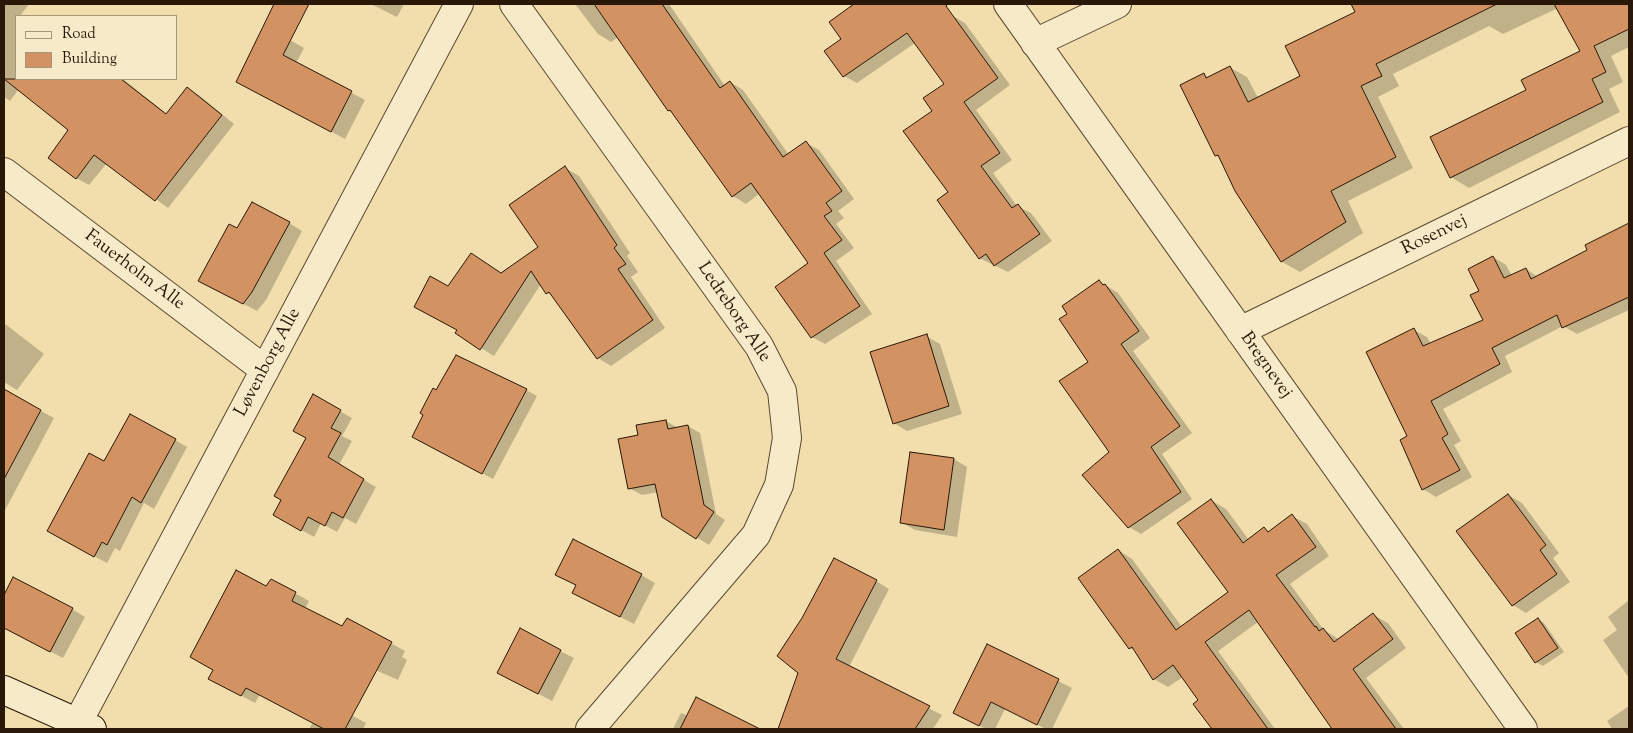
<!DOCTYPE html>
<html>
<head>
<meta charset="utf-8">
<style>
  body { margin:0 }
  #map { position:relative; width:1633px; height:733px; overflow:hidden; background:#f1deac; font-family:"Sorts Mill Goudy",serif }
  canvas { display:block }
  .frame { position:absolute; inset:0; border:5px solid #291707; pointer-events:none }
  .legend { position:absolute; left:15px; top:15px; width:162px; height:65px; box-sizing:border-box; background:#f6eac9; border:1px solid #a4967b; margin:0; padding:6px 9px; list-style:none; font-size:15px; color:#291707 }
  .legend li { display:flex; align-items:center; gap:10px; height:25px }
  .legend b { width:25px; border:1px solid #a4967b }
</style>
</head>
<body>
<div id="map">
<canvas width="1633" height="733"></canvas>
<div class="frame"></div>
<ul class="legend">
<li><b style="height:6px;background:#f6eac9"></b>Road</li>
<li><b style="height:14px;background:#d39262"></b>Building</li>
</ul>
</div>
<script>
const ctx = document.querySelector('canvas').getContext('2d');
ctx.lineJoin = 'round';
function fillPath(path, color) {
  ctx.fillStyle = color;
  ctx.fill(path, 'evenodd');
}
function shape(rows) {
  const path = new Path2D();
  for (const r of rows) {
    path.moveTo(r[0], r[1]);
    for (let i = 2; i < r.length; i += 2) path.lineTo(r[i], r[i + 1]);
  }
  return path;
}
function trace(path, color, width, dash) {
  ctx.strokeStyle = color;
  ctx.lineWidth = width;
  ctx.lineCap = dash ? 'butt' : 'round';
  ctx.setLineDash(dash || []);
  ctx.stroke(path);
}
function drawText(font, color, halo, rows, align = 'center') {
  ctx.font = font + ' "Sorts Mill Goudy",serif';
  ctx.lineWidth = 4;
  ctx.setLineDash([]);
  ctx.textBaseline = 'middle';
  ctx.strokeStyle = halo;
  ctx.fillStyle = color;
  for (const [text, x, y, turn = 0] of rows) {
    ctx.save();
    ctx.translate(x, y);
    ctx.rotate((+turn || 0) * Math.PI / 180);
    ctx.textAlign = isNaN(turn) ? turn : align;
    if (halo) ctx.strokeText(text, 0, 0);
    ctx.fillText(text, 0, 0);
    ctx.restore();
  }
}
fillPath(shape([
  [4,4,29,4,20,16,16,16,16,79,123,79,167,114,187,88,200,96,234,124,168,208,107,163,89,185,76,178,70,130,18,90,10,101,4,97],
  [371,4,404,4,397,17],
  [575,4,669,4,725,86,730,82,743,90,789,155,806,143,819,150,854,199,838,211,844,218,836,224,854,248,836,261,872,314,825,344,812,337,810,264,760,193,746,204,733,196,675,114,669,111,618,37,611,42,598,34],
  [856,4,944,4,953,16,965,23,1010,85,976,110,1012,160,993,173,1017,206,1031,213,1052,241,1008,272,979,258,949,192,934,112,945,84,915,43,857,83,844,76,843,39,831,22],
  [1353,4,1629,4,1629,47,1611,56,1623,82,1609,89,1620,112,1469,188,1451,177,1527,90,1582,52,1558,8,1503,34,1489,26,1393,74,1399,86,1378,97,1413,168,1348,201,1363,233,1300,272,1282,262,1236,190,1221,158,1216,156,1204,74,1209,78,1229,67,1247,77,1258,98,1302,77,1357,13],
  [290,40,304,48,296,63,365,100,345,139,251,89],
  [565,168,579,176,630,253,627,256,638,272,631,277,665,328,611,366,598,358,554,296,547,293,541,284,494,356,481,348,459,330,448,287,502,274,540,248],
  [289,223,302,231,266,300,257,311,213,288,237,230],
  [1629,225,1629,310,1577,334,1563,326,1505,356,1512,372,1443,409,1461,441,1454,445,1472,477,1436,497,1423,489,1409,437,1414,330,1427,337,1431,344,1484,320,1480,291,1493,257,1506,265,1512,276,1526,269,1538,277,1589,251,1587,245],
  [1099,281,1118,293,1150,338,1133,351,1192,433,1162,454,1192,499,1141,534,1129,527,1090,362,1069,314],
  [4,323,44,354,17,390,4,382],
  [926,336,940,344,962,414,907,431,894,423],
  [526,390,537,396,493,479,424,443],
  [11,395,54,418,4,512,4,408],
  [313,396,352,418,342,436,352,441,339,465,376,487,356,524,345,518,337,532,321,523,314,537,274,515,307,438],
  [666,421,678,428,688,426,700,433,716,514,725,520,709,545,663,516,658,492,642,495,629,488,639,436],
  [175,440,187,447,154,509,144,503,120,551,115,548,107,563,61,538,104,463],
  [954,459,967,467,957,537,915,530,901,522],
  [1508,495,1522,503,1559,553,1553,558,1570,582,1526,613,1513,605],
  [1211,500,1226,509,1249,540,1264,529,1270,532,1292,516,1307,524,1329,556,1290,584,1324,630,1340,640,1373,615,1388,623,1406,648,1366,678,1404,729,1335,729,1258,622,1218,651,1275,729,1213,729,1195,704,1200,700,1183,677,1168,687,1154,679,1137,652,1130,648,1079,578,1118,550,1132,559,1182,627,1229,592],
  [557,575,641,575,655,583,634,624,587,600,577,586],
  [271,580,309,601,305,609,343,628,347,619,405,651,402,657,407,660,398,680,262,620,271,674,255,703,223,686],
  [876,581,889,589,849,667,942,715,933,729,836,729,839,721,799,673,803,619],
  [4,597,72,609,85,617,63,658,4,628],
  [1629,600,1629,678,1603,640,1617,630,1608,617],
  [1538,619,1544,623,1564,652,1543,666,1536,662,1517,634],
  [988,646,1072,688,1052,729,1046,729,1005,709,995,729,986,729,968,720],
  [560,651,574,658,552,701,512,680],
  [696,699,757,729,673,729,681,713,688,716],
  [325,701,366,723,363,729,309,729],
  [1629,706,1629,729,1612,729,1607,721]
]), '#0003');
const building = shape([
  [274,4,309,4,283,55,352,91,331,132,236,82,274,4],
  [594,4,662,4,720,88,730,81,783,157,806,141,842,191,826,203,832,211,824,216,842,240,824,253,860,306,811,338,775,287,808,263,751,183,732,197,670,110,668,111,594,4],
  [854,4,948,4,946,6,998,78,964,102,1000,153,981,166,1012,208,1018,204,1040,234,994,266,986,254,979,259,937,200,948,192,903,131,932,111,923,98,944,84,907,33,843,77,824,51,841,39,829,22,854,4],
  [1351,4,1497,4,1376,64,1382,76,1361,86,1396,157,1331,191,1346,222,1281,262,1235,191,1218,155,1215,156,1180,85,1204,73,1206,78,1230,66,1248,102,1300,76,1285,46,1355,12,1351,4],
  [1554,4,1629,4,1629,29,1594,46,1606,72,1592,79,1603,102,1450,178,1430,137,1526,90,1521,80,1580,51,1554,4],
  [4,79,121,79,166,114,187,87,222,115,155,201,94,155,76,179,48,158,68,130,4,79],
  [565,166,617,245,614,248,626,264,618,269,653,320,597,359,549,292,546,294,531,271,480,350,455,333,457,330,414,307,430,276,448,286,471,253,501,273,538,247,509,205,565,166],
  [252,202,290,222,252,292,243,304,198,281,229,224,237,228,252,202],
  [1629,223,1629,297,1562,328,1557,315,1492,348,1500,364,1431,401,1448,434,1442,438,1460,470,1422,490,1400,440,1407,436,1366,352,1414,328,1423,346,1483,320,1470,295,1479,291,1468,269,1493,256,1504,278,1526,268,1531,279,1587,250,1585,245,1629,223],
  [1099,280,1103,285,1105,284,1139,331,1121,344,1180,426,1151,447,1181,492,1128,528,1082,475,1109,452,1059,381,1088,362,1059,319,1067,314,1062,306,1099,280],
  [927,334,949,406,893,424,870,352,927,334],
  [456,355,527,389,482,474,412,437,423,415,420,413,433,388,436,390,456,355],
  [4,389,41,410,4,479,4,389],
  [313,394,341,410,331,428,341,433,328,457,364,479,343,518,332,512,325,526,308,517,301,531,273,515,281,500,274,496,306,438,293,431,313,394],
  [130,414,176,439,141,503,132,497,107,545,102,542,94,557,47,531,89,453,104,461,130,414],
  [666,420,668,429,688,425,704,505,714,512,696,539,662,517,655,484,628,489,618,439,638,435,636,425,666,420],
  [910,452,954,458,944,530,900,523,910,452],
  [1508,494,1546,545,1540,550,1557,574,1512,606,1456,531,1508,494],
  [1211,499,1243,543,1264,527,1268,532,1292,514,1316,547,1276,575,1315,627,1316,626,1319,631,1323,628,1334,642,1373,613,1393,639,1353,669,1396,729,1332,729,1249,610,1205,642,1268,729,1212,729,1193,704,1198,700,1173,665,1153,680,1132,647,1129,649,1078,578,1118,549,1176,630,1228,592,1177,523,1211,499],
  [573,539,642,574,620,617,572,593,576,585,555,575,573,539],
  [834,558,877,580,836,659,930,706,915,729,778,729,798,673,777,656,802,618,834,558],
  [236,570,266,586,271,579,296,592,292,601,342,626,347,618,392,642,345,729,324,729,246,688,241,696,208,679,213,670,190,657,236,570],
  [13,577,73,608,50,652,4,628,4,595,13,577],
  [1538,618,1558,648,1535,663,1515,633,1538,618],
  [520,628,561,650,538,694,497,673,520,628],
  [987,644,1059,679,1037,725,991,702,979,726,953,713,987,644],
  [696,697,760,729,680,729,696,697]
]);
fillPath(building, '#d39262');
trace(building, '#291707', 1);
const street = shape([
  [514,4,759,346,782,391,787,438,779,485,756,535,590,729],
  [1008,4,1523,729],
  [1035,43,1117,4],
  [4,172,265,370],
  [1240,331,1629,141],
  [78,722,459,4]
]);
const secondary = shape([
  [4,690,92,729]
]);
trace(street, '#5b4930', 30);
trace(secondary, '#291707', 30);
trace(street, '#f6eac9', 28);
trace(secondary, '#f6eac9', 28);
drawText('18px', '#291707', '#f6eac9', [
  ["Rosenvej",1435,236,-26],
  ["Fauerholm Alle",134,271,37],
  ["Ledreborg Alle",733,313,56],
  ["Løvenborg Alle",269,363,-62],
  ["Bregnevej",1265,366,55]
]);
</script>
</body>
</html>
